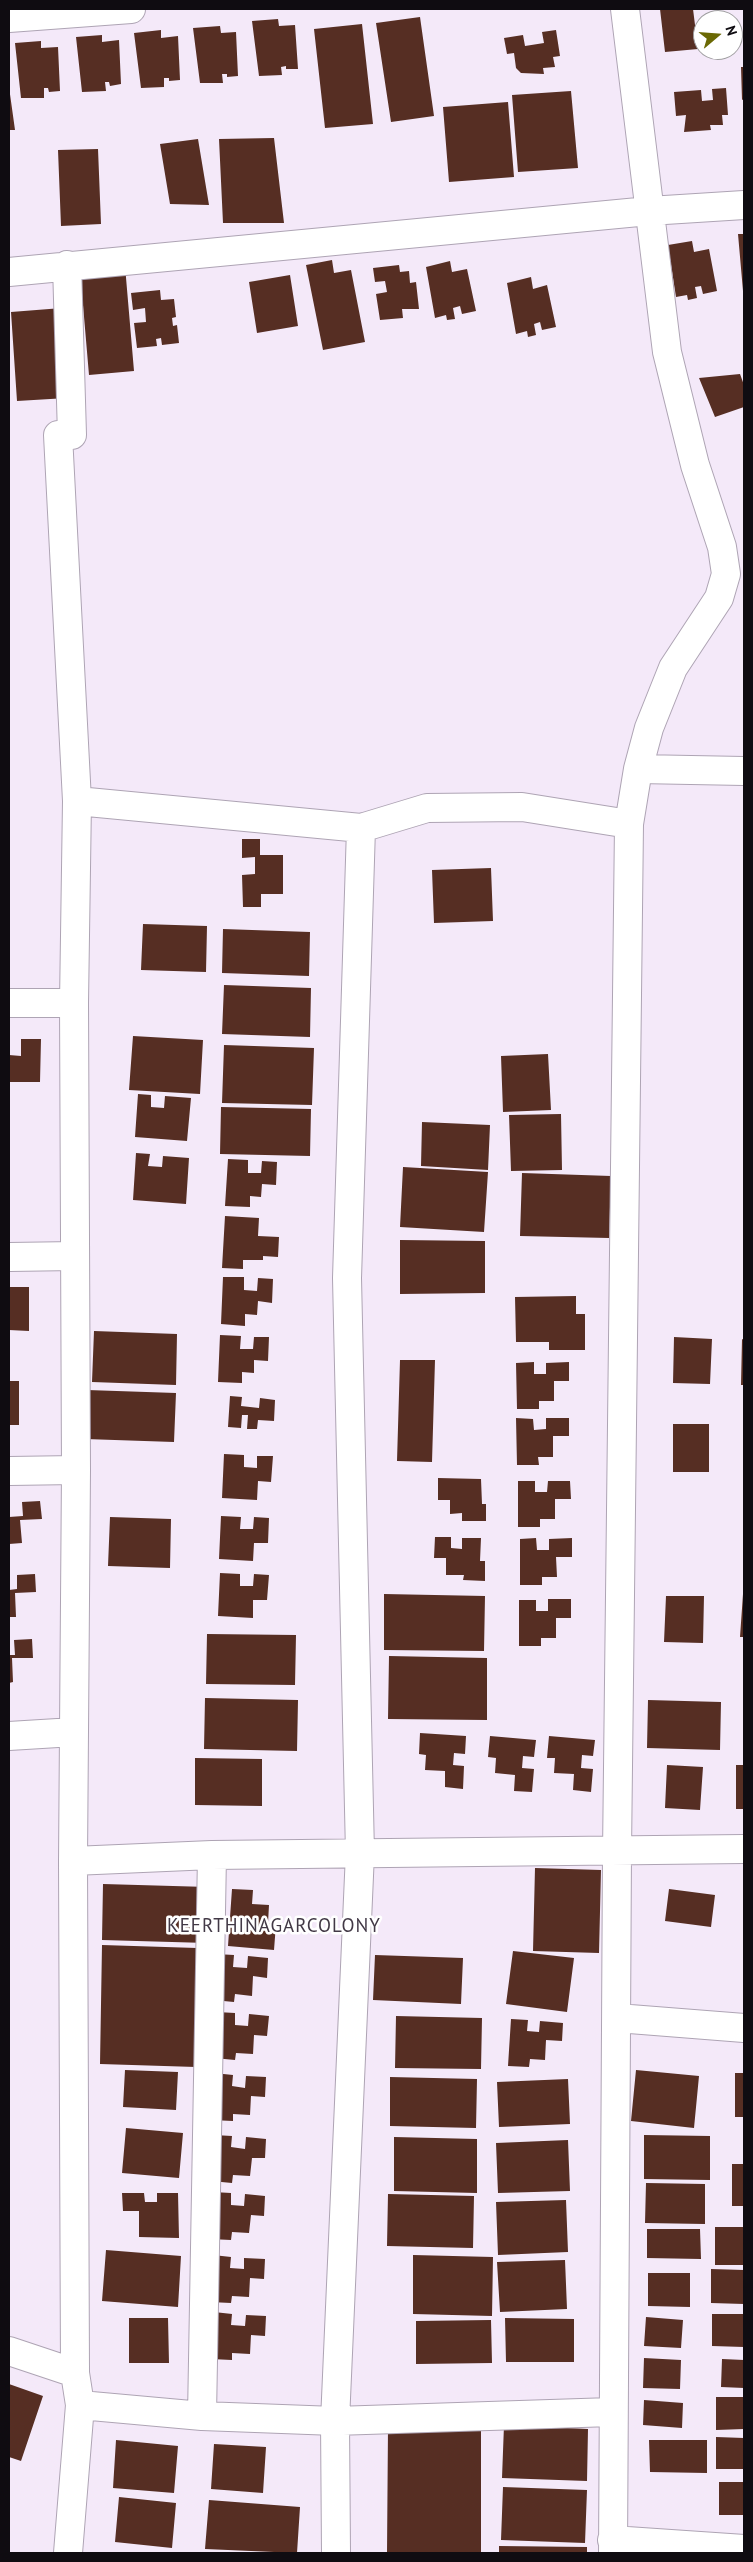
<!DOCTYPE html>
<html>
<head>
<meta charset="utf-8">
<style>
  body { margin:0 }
  #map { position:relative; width:753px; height:2562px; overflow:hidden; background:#f4e9f9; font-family:"PT Sans",sans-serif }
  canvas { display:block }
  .frame { position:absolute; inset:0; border:10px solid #0f0c11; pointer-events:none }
  .north { position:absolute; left:693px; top:10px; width:50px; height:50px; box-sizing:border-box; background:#fff; border:1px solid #9f9ea0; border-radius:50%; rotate:72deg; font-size:14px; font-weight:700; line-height:20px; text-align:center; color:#0f0c11 }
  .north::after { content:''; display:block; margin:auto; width:18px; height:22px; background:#6b6904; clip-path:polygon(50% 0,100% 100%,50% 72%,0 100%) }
</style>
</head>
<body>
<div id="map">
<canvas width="753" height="2562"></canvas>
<div class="frame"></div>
<div class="north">N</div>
</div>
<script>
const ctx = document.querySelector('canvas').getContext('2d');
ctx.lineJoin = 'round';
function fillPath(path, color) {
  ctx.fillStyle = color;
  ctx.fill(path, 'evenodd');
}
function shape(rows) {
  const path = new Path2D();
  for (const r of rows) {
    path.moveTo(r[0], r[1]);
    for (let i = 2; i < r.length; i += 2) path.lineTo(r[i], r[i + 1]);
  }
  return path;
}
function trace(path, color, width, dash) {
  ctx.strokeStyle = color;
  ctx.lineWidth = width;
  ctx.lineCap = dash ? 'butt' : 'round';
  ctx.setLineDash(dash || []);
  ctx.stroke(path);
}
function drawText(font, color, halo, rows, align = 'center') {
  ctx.font = font + ' "PT Sans",sans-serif';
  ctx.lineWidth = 5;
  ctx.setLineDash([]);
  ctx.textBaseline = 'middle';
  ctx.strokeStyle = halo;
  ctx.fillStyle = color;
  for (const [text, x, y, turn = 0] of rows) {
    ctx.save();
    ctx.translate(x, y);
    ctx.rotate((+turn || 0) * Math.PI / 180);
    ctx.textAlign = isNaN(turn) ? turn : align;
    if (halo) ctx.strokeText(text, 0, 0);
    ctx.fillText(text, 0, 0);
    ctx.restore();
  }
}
fillPath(shape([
  [660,9,693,9,698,49,665,52],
  [420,17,434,116,391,122,376,23],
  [278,19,279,26,295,25,298,69,286,69,286,66,281,67,282,75,259,76,252,21],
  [362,24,373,124,325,128,314,29],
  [220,26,221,33,236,32,238,76,227,77,227,74,222,74,223,83,200,83,193,28],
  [161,30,161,38,178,36,180,80,169,81,169,78,164,78,164,87,141,88,134,33],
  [556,30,560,56,553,57,555,67,543,68,544,74,521,73,516,68,514,53,507,54,504,38,523,35,525,46,544,43,542,32],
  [102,35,102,42,119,40,121,84,110,86,109,82,105,82,106,91,82,92,76,37],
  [41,41,41,48,58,47,60,91,49,92,48,88,44,88,44,98,21,98,15,43],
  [741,67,744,67,744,99,742,100],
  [9,87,15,130,9,130],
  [726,88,728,115,722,115,723,125,710,125,711,130,684,132,686,115,676,116,674,92,701,90,702,101,713,100,712,89],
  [571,91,578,168,518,172,512,95],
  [508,102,514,177,449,182,443,107],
  [274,138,284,223,223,223,219,139],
  [198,139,209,205,170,204,160,144],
  [98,149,101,224,61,226,58,150],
  [738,234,744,234,744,291,743,291],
  [692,241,694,252,709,249,717,291,703,294,701,286,695,287,697,298,688,300,687,295,676,297,668,245],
  [332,260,334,273,351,270,365,342,323,350,306,265],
  [450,261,452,272,467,269,476,311,462,314,460,306,453,308,455,319,447,320,446,315,435,318,426,267],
  [399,265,400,272,409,271,410,283,416,282,419,309,402,309,403,318,380,320,376,294,387,292,385,281,375,282,373,268],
  [125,266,134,371,89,375,80,270],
  [290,275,298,326,257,333,249,282],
  [531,277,533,289,547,285,556,327,542,330,540,322,534,324,536,335,528,337,527,331,516,334,507,283],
  [160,290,161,300,174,299,176,317,172,318,173,326,177,325,179,343,162,345,161,338,156,339,157,346,137,348,134,323,146,322,145,308,133,310,131,293],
  [62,308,67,398,17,401,11,312],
  [740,374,744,385,744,407,715,417,699,378],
  [242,839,260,839,260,855,283,855,283,894,261,894,261,907,243,907,242,875,255,874,255,857,242,858],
  [491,868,493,921,434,923,432,870],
  [143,924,207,926,206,972,141,970],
  [223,929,310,932,309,976,222,973],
  [224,985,311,988,310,1037,222,1034],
  [133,1036,203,1040,200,1094,129,1090],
  [21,1039,41,1039,40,1082,9,1082,9,1055,21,1056],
  [224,1045,314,1048,312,1105,222,1103],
  [548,1054,551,1110,503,1112,501,1056],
  [138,1094,151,1095,151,1107,164,1108,165,1096,191,1098,187,1141,135,1137],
  [221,1107,311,1109,310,1156,220,1154],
  [561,1114,562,1170,511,1171,509,1115],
  [422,1122,490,1125,488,1170,421,1166],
  [136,1153,150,1154,148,1166,162,1167,163,1156,189,1158,186,1204,133,1200],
  [228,1159,248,1160,248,1173,261,1173,262,1161,277,1162,276,1185,262,1184,261,1197,250,1196,250,1207,225,1206],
  [403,1167,488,1172,484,1232,400,1227],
  [522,1173,611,1176,609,1238,520,1236],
  [225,1216,259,1218,258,1236,279,1237,278,1257,263,1256,263,1260,243,1260,243,1269,222,1268],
  [400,1240,485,1241,485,1293,400,1294],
  [223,1277,244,1277,244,1290,257,1291,258,1278,273,1279,272,1303,258,1301,257,1315,245,1314,245,1326,221,1324],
  [10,1287,29,1287,29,1331,9,1330],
  [576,1296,576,1314,585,1314,585,1350,549,1350,549,1342,516,1342,515,1297],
  [94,1331,177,1334,176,1385,92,1382],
  [220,1335,241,1336,240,1349,253,1349,254,1337,269,1337,268,1361,254,1360,254,1373,242,1372,242,1383,218,1382],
  [674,1337,712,1339,710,1384,673,1383],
  [742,1339,744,1340,744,1385,741,1385],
  [400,1360,435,1360,432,1462,397,1461],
  [534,1362,534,1374,546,1374,546,1363,569,1362,569,1381,554,1381,554,1401,539,1401,539,1409,517,1409,516,1363],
  [9,1381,19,1381,19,1425,9,1425],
  [87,1390,176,1393,174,1442,85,1439],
  [230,1396,242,1397,241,1406,259,1408,260,1398,275,1400,274,1421,258,1420,257,1429,247,1429,248,1415,242,1415,241,1428,228,1427],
  [516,1418,533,1419,534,1430,546,1429,546,1418,569,1418,569,1436,553,1436,553,1457,538,1457,539,1465,517,1465],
  [673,1424,709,1424,709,1472,673,1472],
  [224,1454,244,1455,244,1467,257,1468,257,1456,273,1456,271,1482,258,1481,257,1500,222,1498],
  [438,1478,481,1479,482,1504,486,1504,486,1521,462,1521,462,1513,450,1514,450,1500,438,1500],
  [518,1481,535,1481,535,1492,547,1492,548,1481,570,1481,571,1499,555,1499,555,1519,540,1519,540,1527,518,1527],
  [40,1501,42,1519,20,1520,22,1543,9,1544,9,1517,23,1516,22,1502],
  [221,1516,241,1517,240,1529,253,1529,254,1517,269,1518,268,1543,254,1543,253,1561,219,1559],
  [110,1517,171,1519,170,1568,108,1566],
  [435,1537,451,1537,451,1548,462,1549,462,1538,481,1538,480,1561,485,1561,485,1581,463,1580,464,1575,446,1575,446,1558,434,1558],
  [536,1538,537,1550,549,1550,549,1539,572,1538,572,1557,556,1557,557,1577,542,1577,542,1585,520,1585,520,1539],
  [220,1573,240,1574,240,1586,253,1586,254,1574,269,1575,267,1600,253,1600,253,1618,218,1616],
  [35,1574,36,1592,15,1593,16,1617,9,1617,9,1590,17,1589,17,1575],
  [384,1594,485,1596,484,1651,384,1650],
  [743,1594,744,1594,744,1637,740,1637],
  [666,1596,704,1596,703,1643,664,1642],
  [548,1599,571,1599,571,1618,556,1618,556,1638,541,1638,541,1646,519,1646,519,1600,536,1600,536,1611,548,1611],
  [207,1634,296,1635,295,1685,206,1684],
  [32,1639,33,1658,12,1658,13,1682,9,1683,9,1655,15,1655,14,1640],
  [389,1656,487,1658,487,1720,388,1719],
  [205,1698,298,1700,297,1751,204,1749],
  [648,1700,721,1702,720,1750,647,1748],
  [420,1733,466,1736,465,1754,454,1753,453,1765,464,1766,463,1789,445,1787,445,1771,425,1770,426,1755,419,1754],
  [490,1736,536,1740,534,1757,523,1756,522,1768,534,1769,532,1792,514,1791,515,1775,495,1773,496,1758,488,1757],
  [549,1736,595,1740,593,1756,582,1755,581,1768,593,1769,591,1792,573,1790,574,1774,554,1773,555,1758,547,1758],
  [195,1758,262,1759,262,1806,195,1805],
  [667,1765,703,1767,700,1810,665,1808],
  [736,1765,744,1765,744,1809,736,1809],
  [535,1868,601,1870,599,1953,533,1951],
  [103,1884,208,1887,207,1943,102,1940],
  [232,1889,253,1890,252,1904,269,1905,268,1923,276,1924,274,1950,228,1946],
  [669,1889,715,1895,711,1927,665,1921],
  [102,1945,197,1948,196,2067,100,2064],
  [513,1951,574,1958,567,2012,506,2004],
  [216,1954,234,1955,233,1967,247,1968,248,1956,268,1958,267,1978,253,1976,252,1996,235,1994,234,2002,213,2000],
  [375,1955,463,1958,461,2004,373,2000],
  [217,2012,235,2013,235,2025,248,2026,249,2014,269,2016,267,2036,254,2035,253,2054,236,2053,235,2060,214,2058],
  [396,2016,482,2018,481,2069,395,2068],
  [511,2019,528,2020,527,2031,539,2032,540,2021,563,2023,562,2041,546,2040,545,2060,530,2059,529,2067,508,2066],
  [125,2070,178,2072,176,2110,123,2107],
  [636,2070,699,2076,694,2128,631,2121],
  [214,2073,233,2075,232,2086,245,2088,246,2076,266,2077,265,2097,251,2096,250,2115,233,2114,233,2121,211,2120],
  [735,2073,744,2073,744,2117,735,2117],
  [390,2077,477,2079,476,2128,390,2126],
  [568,2079,570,2124,499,2127,497,2082],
  [126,2128,183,2133,179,2178,122,2173],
  [214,2135,232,2136,231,2147,245,2149,246,2137,266,2139,265,2158,252,2158,250,2176,233,2175,232,2183,211,2181],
  [644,2135,710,2136,710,2180,644,2179],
  [394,2137,477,2139,477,2193,394,2191],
  [568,2140,570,2191,498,2193,496,2143],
  [732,2164,744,2164,744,2206,732,2206],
  [646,2183,705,2184,705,2224,645,2223],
  [213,2192,231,2193,231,2205,244,2206,245,2194,265,2196,264,2216,251,2215,249,2233,232,2232,231,2240,210,2239],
  [122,2193,144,2193,145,2202,157,2202,157,2193,178,2193,179,2238,139,2237,139,2211,123,2211],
  [388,2194,474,2196,473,2248,387,2246],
  [566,2200,568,2252,498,2255,496,2202],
  [715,2227,744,2227,744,2265,715,2265],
  [647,2229,700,2229,701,2259,647,2258],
  [106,2250,181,2256,178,2307,102,2301],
  [213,2255,231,2257,230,2268,244,2269,244,2258,265,2259,264,2279,250,2278,249,2297,232,2296,231,2303,210,2302],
  [413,2255,493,2257,492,2316,413,2314],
  [565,2260,567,2309,500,2312,497,2262],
  [711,2269,744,2270,744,2304,711,2303],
  [648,2273,690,2273,690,2307,648,2306],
  [214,2312,232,2314,231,2325,245,2326,246,2315,266,2316,265,2336,251,2335,250,2354,232,2353,232,2360,211,2359],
  [712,2314,744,2314,744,2347,712,2346],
  [646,2317,683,2320,681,2348,644,2346],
  [129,2318,168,2318,169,2363,129,2363],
  [505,2318,574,2319,574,2362,506,2362],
  [491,2320,492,2363,416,2364,416,2321],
  [644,2358,681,2360,680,2389,643,2388],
  [722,2359,744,2360,744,2388,721,2387],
  [9,2384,43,2396,21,2461,9,2457],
  [716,2397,744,2397,744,2429,716,2430],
  [644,2400,683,2403,682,2428,643,2425],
  [504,2425,588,2429,587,2481,502,2478],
  [388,2427,481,2428,481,2553,387,2553],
  [716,2437,744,2438,744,2469,716,2469],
  [116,2440,178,2446,174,2493,113,2488],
  [649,2440,707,2440,707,2473,650,2472],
  [214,2444,266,2447,263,2493,211,2489],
  [719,2482,744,2482,744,2515,719,2515],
  [503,2487,587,2490,585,2543,501,2540],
  [119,2497,176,2503,172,2548,115,2542],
  [209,2500,300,2507,297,2553,205,2549],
  [499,2546,587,2547,587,2553,499,2553]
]), '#562e23');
const minor = shape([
  [9,18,131,9],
  [67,265,72,435],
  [9,272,649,211,744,205],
  [58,435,77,801],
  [638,769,744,771],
  [9,1003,74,1003],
  [9,1257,75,1256],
  [9,1471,76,1470],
  [9,1736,74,1732],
  [73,1861,212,1855,744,1849],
  [617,2018,744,2028],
  [9,2351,75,2373],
  [80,2405,202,2416,335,2421,612,2412],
  [202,2416,212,1855],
  [612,2540,744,2549],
  [68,2553,80,2405,75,2373,73,1861,76,1470,74,1003,77,801,361,828,427,808,522,807,629,824],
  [336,2553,335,2421,360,1853,347,1278,361,828],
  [613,2553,617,1852,629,824,638,769,649,728,673,668,719,598,726,574,722,547,695,465,667,352,625,9]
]);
trace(minor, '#aea4b4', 30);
trace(minor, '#fff', 28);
ctx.letterSpacing = '1px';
drawText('19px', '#423946', '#fff', [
  ["KEERTHINAGARCOLONY",274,1927]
]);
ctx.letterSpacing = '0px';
</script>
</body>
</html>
